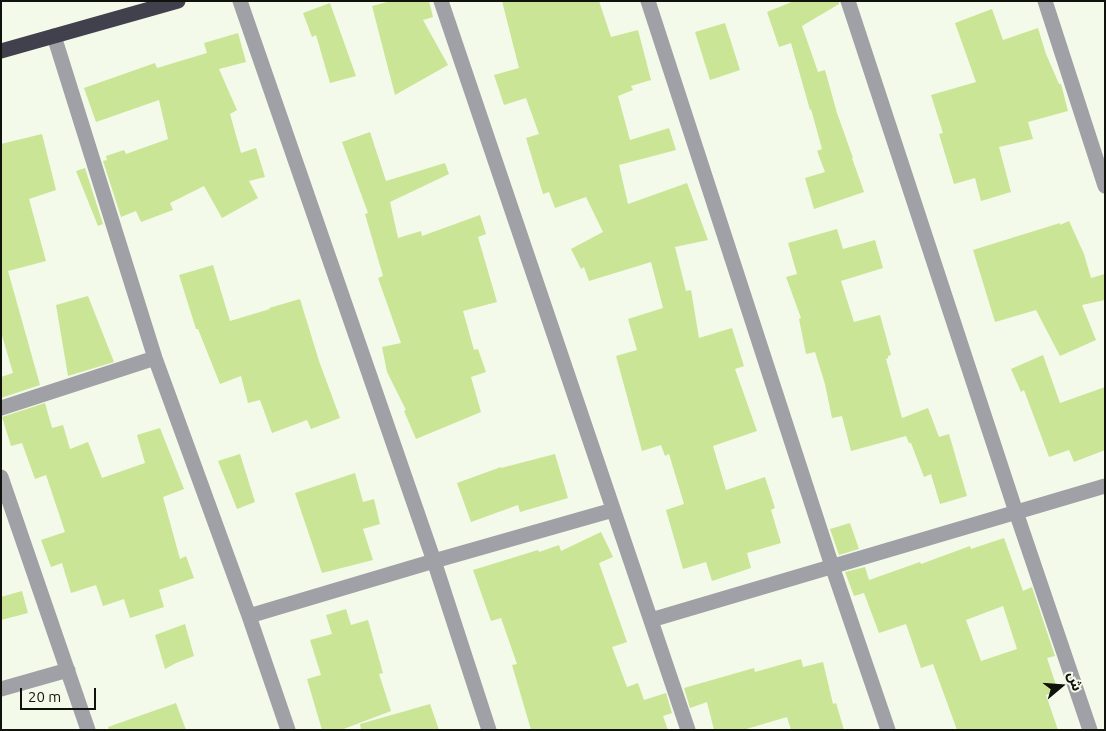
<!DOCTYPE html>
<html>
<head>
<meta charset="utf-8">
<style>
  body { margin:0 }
  #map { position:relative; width:1106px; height:731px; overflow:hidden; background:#f4faea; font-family:Ubuntu,"Noto Sans Arabic",sans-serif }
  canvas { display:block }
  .frame { position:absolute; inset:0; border:2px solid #10120c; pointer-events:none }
  .north { position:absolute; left:1036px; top:661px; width:50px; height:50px; -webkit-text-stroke:4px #f4faea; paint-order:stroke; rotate:72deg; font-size:14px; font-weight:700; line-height:20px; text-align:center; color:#10120c }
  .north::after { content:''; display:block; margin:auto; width:18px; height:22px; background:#10120c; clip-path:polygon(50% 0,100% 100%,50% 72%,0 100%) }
  .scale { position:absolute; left:20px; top:688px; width:76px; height:22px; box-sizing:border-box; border:2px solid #10120c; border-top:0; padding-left:6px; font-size:15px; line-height:18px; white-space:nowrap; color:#10120c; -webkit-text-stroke:4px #f4faea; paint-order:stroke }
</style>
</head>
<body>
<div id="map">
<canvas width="1106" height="731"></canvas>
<div class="frame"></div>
<div class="north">ش</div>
<div class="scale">20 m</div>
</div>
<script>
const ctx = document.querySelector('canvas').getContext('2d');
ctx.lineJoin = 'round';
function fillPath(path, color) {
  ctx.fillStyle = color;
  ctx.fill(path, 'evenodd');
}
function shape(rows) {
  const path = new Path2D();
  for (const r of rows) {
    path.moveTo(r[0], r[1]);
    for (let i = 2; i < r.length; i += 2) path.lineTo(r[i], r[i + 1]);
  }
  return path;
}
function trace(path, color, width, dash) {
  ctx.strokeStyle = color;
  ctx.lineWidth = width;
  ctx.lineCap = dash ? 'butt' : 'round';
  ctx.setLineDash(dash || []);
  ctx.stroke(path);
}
fillPath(shape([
  [391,1,429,1,433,17,423,20,448,65,395,95,372,6],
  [502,1,599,1,611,37,638,30,651,80,631,86,633,90,618,96,630,140,669,128,676,150,619,165,628,204,687,183,708,240,675,247,686,291,691,290,699,338,732,328,744,366,735,369,757,431,713,446,726,490,765,477,775,508,771,510,781,543,747,553,751,568,712,581,706,562,683,569,666,510,684,504,669,454,665,456,661,445,642,451,616,356,637,350,628,319,663,308,651,262,589,281,584,267,581,269,571,249,603,232,586,197,555,208,549,192,543,194,526,138,539,134,526,98,504,105,494,75,519,68],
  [794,1,839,1,839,4,802,26,818,72,825,70,837,113,853,158,852,158,864,192,814,209,805,178,825,172,817,151,822,149,811,109,810,110,791,43,779,47,767,12],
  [330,3,356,76,330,83,316,35,312,37,303,13],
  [992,9,1003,40,1038,28,1046,54,1059,84,1061,84,1068,111,1028,122,1033,139,999,147,1011,192,981,201,975,178,954,184,939,134,943,133,931,95,976,82,955,23],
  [725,23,740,70,710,80,695,32],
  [238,33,246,62,219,69,237,110,230,114,241,153,256,148,265,177,249,181,258,198,222,218,204,186,170,203,173,210,141,222,136,211,121,217,103,161,107,160,106,156,124,150,126,154,168,139,159,100,96,122,84,88,155,63,157,68,207,53,204,43],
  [370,132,386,181,445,163,449,174,390,202,398,238,421,231,422,236,480,215,486,234,478,237,497,302,463,311,474,350,478,349,486,372,471,377,481,412,416,439,404,411,406,410,387,372,382,347,401,343,378,278,383,276,365,214,368,213,342,142],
  [42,134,56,190,29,199,46,261,8,271,40,385,1,398,1,377,13,373,1,332,1,144],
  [85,168,103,224,98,226,76,171],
  [1069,221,1084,254,1091,278,1105,274,1105,300,1082,305,1096,340,1060,356,1036,310,995,322,973,250,1060,223,1060,225],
  [837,229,843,249,875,240,883,268,841,281,854,322,880,315,891,355,888,356,888,358,886,359,902,418,928,408,939,437,949,434,967,496,940,504,931,474,924,477,911,443,909,443,906,436,851,451,842,416,832,418,825,384,815,352,806,354,799,319,801,318,786,277,797,274,788,243],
  [213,265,230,321,270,309,269,308,300,299,319,361,340,418,311,429,307,420,272,433,260,400,248,403,241,376,220,384,198,329,196,329,179,275],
  [88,296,114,362,68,376,56,305],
  [1043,355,1060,403,1105,387,1105,450,1074,462,1069,450,1049,457,1024,390,1021,392,1011,369],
  [45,403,52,428,63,425,70,449,88,442,102,478,145,463,137,435,160,428,184,489,163,497,180,559,186,556,194,578,159,590,164,607,130,618,124,599,103,606,96,585,71,593,62,563,51,567,41,540,65,532,46,475,35,479,22,443,11,446,2,417],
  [240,454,255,502,237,509,218,461],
  [555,454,568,498,520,512,518,505,471,522,457,483,501,467,501,468],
  [355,473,363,502,374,499,380,524,363,529,373,560,322,573,295,493],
  [850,523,859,549,839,555,830,529],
  [601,532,613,557,599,563,627,642,612,647,627,687,638,683,644,700,666,693,672,713,663,716,668,730,531,730,512,665,517,664,501,618,491,621,473,570,538,550,539,552,559,545,561,551],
  [1004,538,1023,591,1032,587,1055,656,1047,658,1058,691,1046,695,1058,730,957,730,933,664,921,668,906,624,879,633,864,593,854,596,845,572,865,567,869,580,920,562,921,564,970,546,971,549],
  [1003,606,1017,649,981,661,966,620],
  [22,591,28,613,1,620,1,597],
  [346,609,351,625,368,620,383,673,379,674,391,711,341,730,322,730,307,679,321,675,310,640,332,634,326,615],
  [185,624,194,656,176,663,165,669,155,635],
  [801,659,803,667,823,662,833,704,836,703,844,730,791,730,787,717,743,730,714,730,707,702,690,708,684,688,754,668,755,672],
  [176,703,186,730,109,730,108,727],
  [430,704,439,730,361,730,360,724]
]), '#cae595');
trace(shape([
  [240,1,434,561,489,730],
  [441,1,688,730],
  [648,1,832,566,888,730],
  [848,1,1016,512,1090,730],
  [1045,1,1105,186],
  [54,36,155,358,249,616,288,730],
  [1,408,155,358],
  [1,477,88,730],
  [249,616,434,561,613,510],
  [651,620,1105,486],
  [1,689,68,670]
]), '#a0a0a7', 15);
trace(shape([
  [1,51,178,1]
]), '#41414e', 15);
</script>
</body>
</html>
